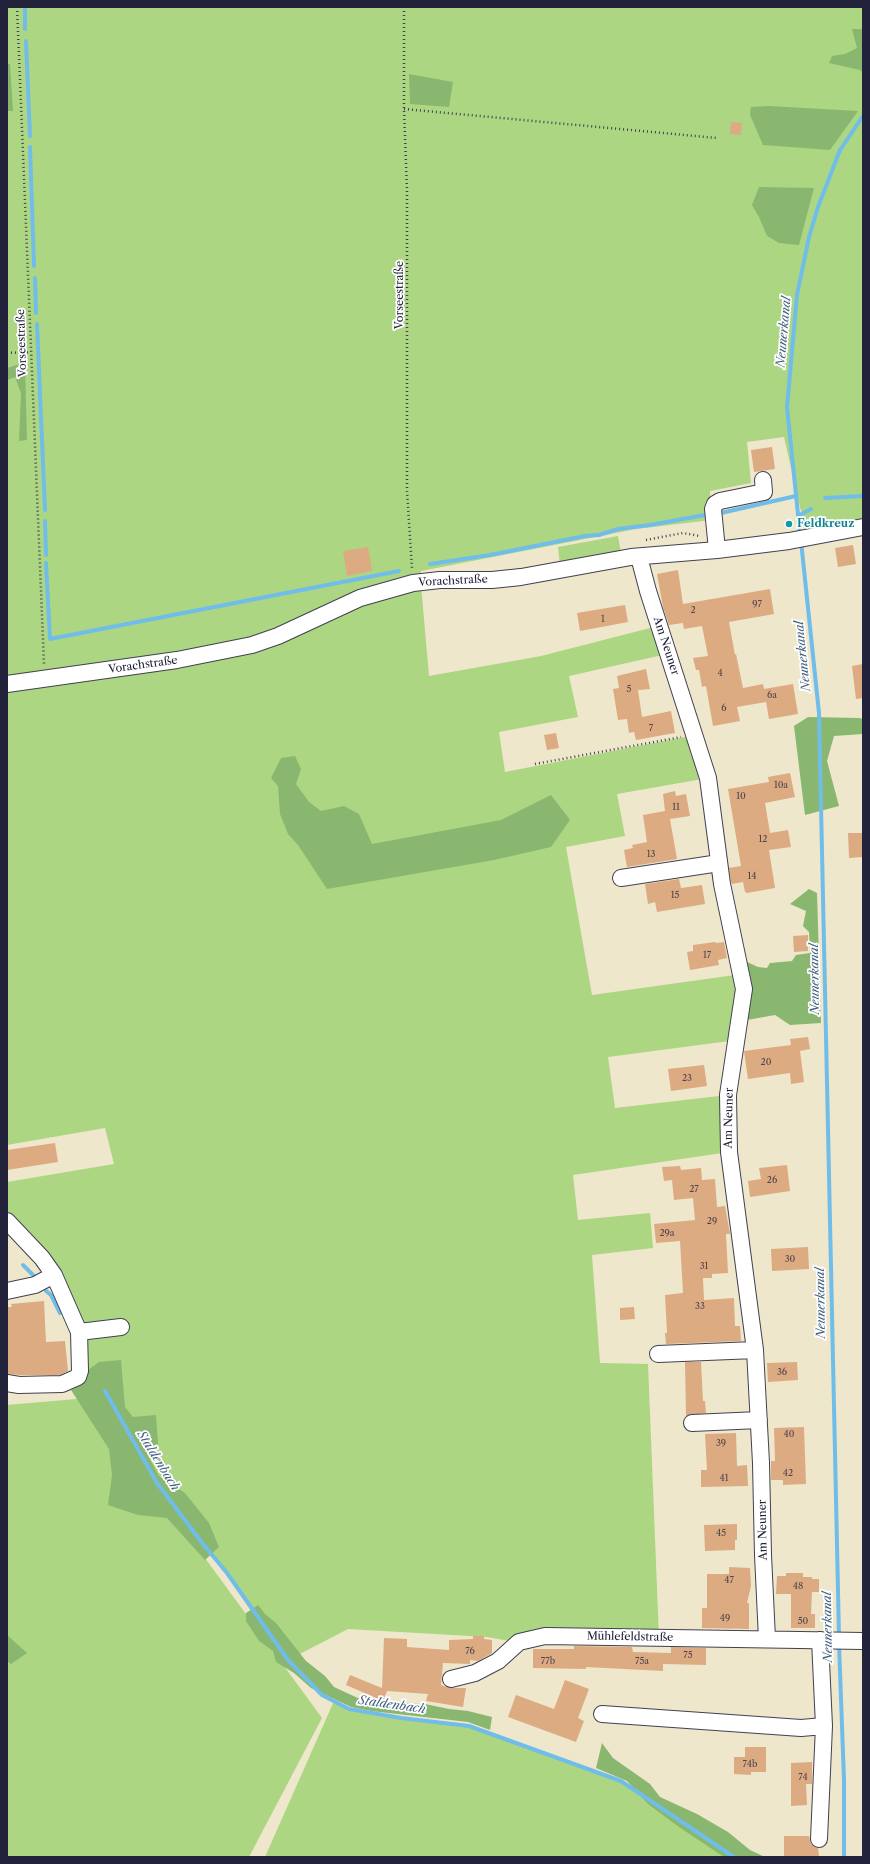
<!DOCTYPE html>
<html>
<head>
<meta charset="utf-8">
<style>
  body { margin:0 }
  #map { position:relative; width:870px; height:1864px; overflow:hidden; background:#eee7cb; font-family:"Libre Caslon Text",serif }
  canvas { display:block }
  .frame { position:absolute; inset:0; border:8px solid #22223b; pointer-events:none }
</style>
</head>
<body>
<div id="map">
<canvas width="870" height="1864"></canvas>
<div class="frame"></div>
</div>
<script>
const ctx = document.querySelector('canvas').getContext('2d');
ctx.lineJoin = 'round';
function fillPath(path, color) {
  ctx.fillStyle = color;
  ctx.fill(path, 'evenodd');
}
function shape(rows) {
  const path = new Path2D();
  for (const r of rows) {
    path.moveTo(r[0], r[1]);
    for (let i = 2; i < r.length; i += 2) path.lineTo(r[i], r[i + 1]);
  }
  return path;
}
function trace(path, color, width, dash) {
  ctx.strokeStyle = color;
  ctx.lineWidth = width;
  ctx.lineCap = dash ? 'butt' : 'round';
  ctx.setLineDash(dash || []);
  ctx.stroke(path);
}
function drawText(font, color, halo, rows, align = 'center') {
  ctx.font = font + ' "Libre Caslon Text",serif';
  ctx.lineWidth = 3.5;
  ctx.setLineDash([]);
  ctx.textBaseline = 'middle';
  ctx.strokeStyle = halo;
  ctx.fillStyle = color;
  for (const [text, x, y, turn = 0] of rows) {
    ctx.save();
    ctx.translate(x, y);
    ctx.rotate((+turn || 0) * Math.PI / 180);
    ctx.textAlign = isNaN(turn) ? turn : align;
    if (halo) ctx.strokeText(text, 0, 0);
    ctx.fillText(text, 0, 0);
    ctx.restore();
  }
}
fillPath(shape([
  [7,7,863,7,863,523,806,533,784,437,747,442,751,483,710,491,711,520,636,529,421,571,421,580,260,638,7,681],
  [618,536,621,553,560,565,558,547],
  [421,585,429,676,541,656,658,626,667,654,569,676,578,717,499,732,505,772,695,735,708,778,617,794,625,836,566,847,592,995,742,974,737,1040,608,1057,615,1108,728,1095,729,1152,573,1175,578,1220,650,1213,653,1248,592,1255,600,1363,648,1364,659,1638,510,1641,487,1637,348,1629,288,1660,227,1573,203,1544,80,1371,66,1303,7,1221,7,1182,114,1164,105,1128,7,1145,7,684,177,660,307,623],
  [88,1398,322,1718,249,1857,7,1857,7,1405],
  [334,1701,349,1709,401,1718,469,1726,621,1781,737,1857,265,1857]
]), '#acd682');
fillPath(shape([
  [852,29,863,29,863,73,860,70,829,63,832,56,845,54,857,48],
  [7,64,10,64,13,111,7,111],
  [409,74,453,82,449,107,410,104],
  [769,106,858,111,830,150,763,145,750,115,751,107],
  [759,187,814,188,799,245,779,243,767,236,759,217,752,205],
  [20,364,25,366,27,440,19,441,21,393,15,377,7,380,7,368],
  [808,717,859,718,863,719,863,734,834,736,827,761,839,806,805,815,794,726],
  [295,756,301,769,296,784,309,802,321,811,344,806,359,814,372,844,501,820,551,795,570,820,551,847,494,860,327,889,298,845,288,834,280,814,278,786,271,778,281,758],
  [809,889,817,893,821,1023,790,1025,775,1015,747,1020,752,986,747,962,758,967,767,968,770,963,792,961,796,955,810,953,809,932,803,926,806,911,790,904],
  [121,1360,125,1407,133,1417,156,1415,158,1444,146,1452,159,1476,185,1493,209,1523,219,1547,205,1560,167,1518,138,1515,108,1505,112,1475,109,1449,71,1390,83,1384,88,1370,99,1362],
  [258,1605,265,1614,276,1623,306,1661,325,1676,334,1687,360,1699,379,1703,425,1704,449,1709,468,1711,492,1717,490,1730,468,1722,371,1711,351,1707,311,1688,294,1673,276,1662,273,1651,259,1641,246,1621,246,1613],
  [7,1635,27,1653,11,1664,7,1661],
  [602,1743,613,1758,650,1784,660,1797,697,1814,728,1832,750,1850,765,1857,724,1857,679,1827,648,1804,627,1781,596,1768]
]), '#89b770');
trace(shape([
  [25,7,25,29],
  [26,41,30,136],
  [30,147,34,266],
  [35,278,36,313],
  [37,324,45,510],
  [825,498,863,496],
  [721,513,796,496],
  [798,516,811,509],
  [45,521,46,555],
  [800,534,787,407,797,295,809,237,818,207,840,150,863,116],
  [801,541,819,713,839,1637],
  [46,563,50,639,399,571],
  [430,564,490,555,585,536,599,535,618,529,650,525,705,515],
  [23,1265,34,1276],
  [46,1291,51,1295,60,1313],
  [105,1391,157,1483,203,1544,227,1573,288,1660,322,1695,349,1709,401,1718,469,1726,621,1781,734,1857],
  [839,1644,844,1780,844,1857]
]), '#70bdea', 4);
fillPath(shape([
  [731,122,742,123,741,135,730,134],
  [772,447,775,469,754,472,751,450],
  [853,545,856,564,838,567,835,548],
  [368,547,372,571,347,576,343,551],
  [678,570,683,604,770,589,774,614,729,622,735,655,736,654,743,688,763,684,764,689,793,684,798,714,769,719,766,702,737,707,740,721,713,726,706,686,702,687,699,670,696,670,693,658,708,656,702,626,684,629,683,623,669,625,663,607,657,574],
  [625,605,628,622,580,631,577,613],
  [863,664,863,698,856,699,852,666],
  [646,669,650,689,638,690,642,717,671,711,675,733,636,740,634,732,629,733,627,719,618,720,613,689,619,688,617,676],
  [556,733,559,748,547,750,544,735],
  [790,773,795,797,765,803,770,833,788,830,791,847,769,850,775,888,747,893,745,892,743,882,732,884,731,882,729,868,741,866,728,789,769,782,768,777],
  [675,791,676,796,686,794,690,816,670,819,677,859,627,867,624,850,633,848,632,845,647,842,643,815,665,811,663,794],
  [848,833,863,833,863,857,849,858],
  [679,879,681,888,702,885,705,904,657,912,655,902,648,904,645,884],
  [808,935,808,951,794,952,793,936],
  [715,942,716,943,724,942,727,958,718,960,719,965,690,970,687,952,693,951,693,945],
  [808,1037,810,1049,800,1051,804,1082,791,1084,790,1073,748,1079,744,1051,791,1045,790,1039],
  [704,1065,707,1086,671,1091,668,1069],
  [55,1143,58,1162,7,1170,7,1150],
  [787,1165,790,1191,750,1197,748,1181,761,1179,759,1168],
  [680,1166,681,1170,701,1168,702,1180,715,1179,717,1207,725,1206,730,1234,726,1234,728,1273,712,1274,712,1278,703,1278,704,1300,734,1298,735,1326,740,1326,741,1341,666,1344,665,1333,667,1333,665,1295,683,1293,680,1241,656,1243,654,1224,695,1220,693,1198,674,1200,672,1180,664,1181,662,1167],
  [808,1247,809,1269,772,1271,771,1249],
  [44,1301,46,1342,65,1341,68,1371,60,1375,20,1375,7,1374,7,1307,12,1307,11,1304],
  [634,1307,635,1319,620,1320,620,1308],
  [685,1362,701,1362,703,1401,705,1401,706,1413,686,1416],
  [797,1362,798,1380,768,1382,767,1363],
  [804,1427,806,1484,783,1485,783,1480,771,1480,771,1461,775,1461,774,1428],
  [736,1433,737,1466,747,1465,748,1486,701,1487,701,1470,707,1470,705,1434],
  [737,1524,737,1540,735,1540,735,1550,705,1551,704,1525],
  [729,1567,750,1568,751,1586,747,1603,749,1603,749,1629,702,1628,702,1608,707,1608,707,1574,729,1574],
  [786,1573,803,1573,803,1577,812,1577,812,1579,819,1579,819,1592,812,1592,811,1614,815,1614,815,1628,791,1628,791,1594,776,1594,777,1576,786,1576],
  [473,1636,484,1636,484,1639,492,1640,492,1653,478,1661,470,1660,470,1664,443,1663,441,1685,449,1688,466,1688,463,1707,426,1701,428,1694,387,1691,383,1701,346,1685,350,1675,382,1688,384,1638,407,1639,407,1647,449,1650,449,1640,473,1639],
  [574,1646,632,1647,633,1652,671,1653,671,1647,706,1648,706,1665,663,1664,663,1671,586,1667,586,1669,533,1668,533,1649,574,1649],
  [565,1680,589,1689,578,1718,584,1721,576,1742,508,1717,516,1695,554,1709],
  [745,1747,766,1747,766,1772,751,1772,751,1775,734,1774,734,1757,745,1757],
  [812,1762,812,1784,806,1784,807,1805,791,1806,791,1763],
  [784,1836,809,1836,811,1844,818,1848,819,1857,784,1857]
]), '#dcab82');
const minor = shape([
  [717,550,713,509,715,504,720,501,764,492,763,480],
  [639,557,648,591,708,778,722,884,744,989,728,1095,729,1152,755,1350,761,1463,763,1555,767,1639],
  [7,684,177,660,252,645,278,636,360,598,413,583,440,580,492,580,521,577,631,557,717,550,789,541,863,527],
  [621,878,719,863],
  [7,1221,42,1258,54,1275,79,1332,80,1371,78,1377,62,1384,19,1385,7,1383],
  [7,1291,35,1285,54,1275],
  [79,1332,121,1327],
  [658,1354,755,1350],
  [692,1423,759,1420],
  [451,1679,475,1673,498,1661,519,1642,545,1636,863,1641],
  [602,1714,801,1728,824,1726],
  [819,1839,824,1726,820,1640]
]);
trace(minor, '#414051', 18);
trace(shape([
  [17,7,44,664],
  [404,7,404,109,407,190,407,491,412,568],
  [404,109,717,138],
  [7,353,30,352],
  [646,540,683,533,700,536],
  [535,764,681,737]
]), '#414051', 2.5, [1, 3]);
trace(minor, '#fff', 16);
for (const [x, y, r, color] of [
  [789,524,4,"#0f9aa8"]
]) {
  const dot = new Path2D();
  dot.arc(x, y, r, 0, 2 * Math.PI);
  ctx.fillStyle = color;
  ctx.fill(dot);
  trace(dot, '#fff', 1.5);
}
drawText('9px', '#50444d', null, [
  ["97",757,604],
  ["2",693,610],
  ["1",603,619],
  ["4",720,673],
  ["5",629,689],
  ["6a",772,695],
  ["6",724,708],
  ["7",651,728],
  ["10a",781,785],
  ["10",741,796],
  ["11",676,807],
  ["12",763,839],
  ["13",651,854],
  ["14",752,876],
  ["15",675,895],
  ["17",707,955],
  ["20",766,1062],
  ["23",687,1078],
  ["26",772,1180],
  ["27",694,1189],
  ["29",712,1221],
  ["29a",667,1233],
  ["30",790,1259],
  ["31",704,1266],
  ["33",700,1306],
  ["36",782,1372],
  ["40",789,1434],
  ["39",721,1443],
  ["42",788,1473],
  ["41",724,1478],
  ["45",721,1533],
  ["47",729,1580],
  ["48",798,1586],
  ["49",725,1618],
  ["50",803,1621],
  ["76",470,1651],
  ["75",688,1655],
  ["77b",548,1661],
  ["75a",642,1661],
  ["74b",750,1764],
  ["74",803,1777]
]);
drawText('11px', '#22223b', '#fff', [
  ["Vorseestraße",400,295,-90],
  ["Vorseestraße",22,343,-92],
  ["Vorachstraße",453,581,-3],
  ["Am Neuner",666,646,72],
  ["Vorachstraße",143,665,-8],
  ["Am Neuner",729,1118,-89],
  ["Am Neuner",763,1530,-91],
  ["Mühlefeldstraße",630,1637,1]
]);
drawText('bold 11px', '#0d838f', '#fff', [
  ["Feldkreuz",797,524]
], 'left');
drawText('italic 12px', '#416081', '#fff', [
  ["Neunerkanal",784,332,-85],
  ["Neunerkanal",803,656,-96],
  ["Neunerkanal",815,979,-91],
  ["Neunerkanal",821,1303,-91],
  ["Staldenbach",158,1461,58],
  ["Neunerkanal",828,1627,-91],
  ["Staldenbach",392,1705,8]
]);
</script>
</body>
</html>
